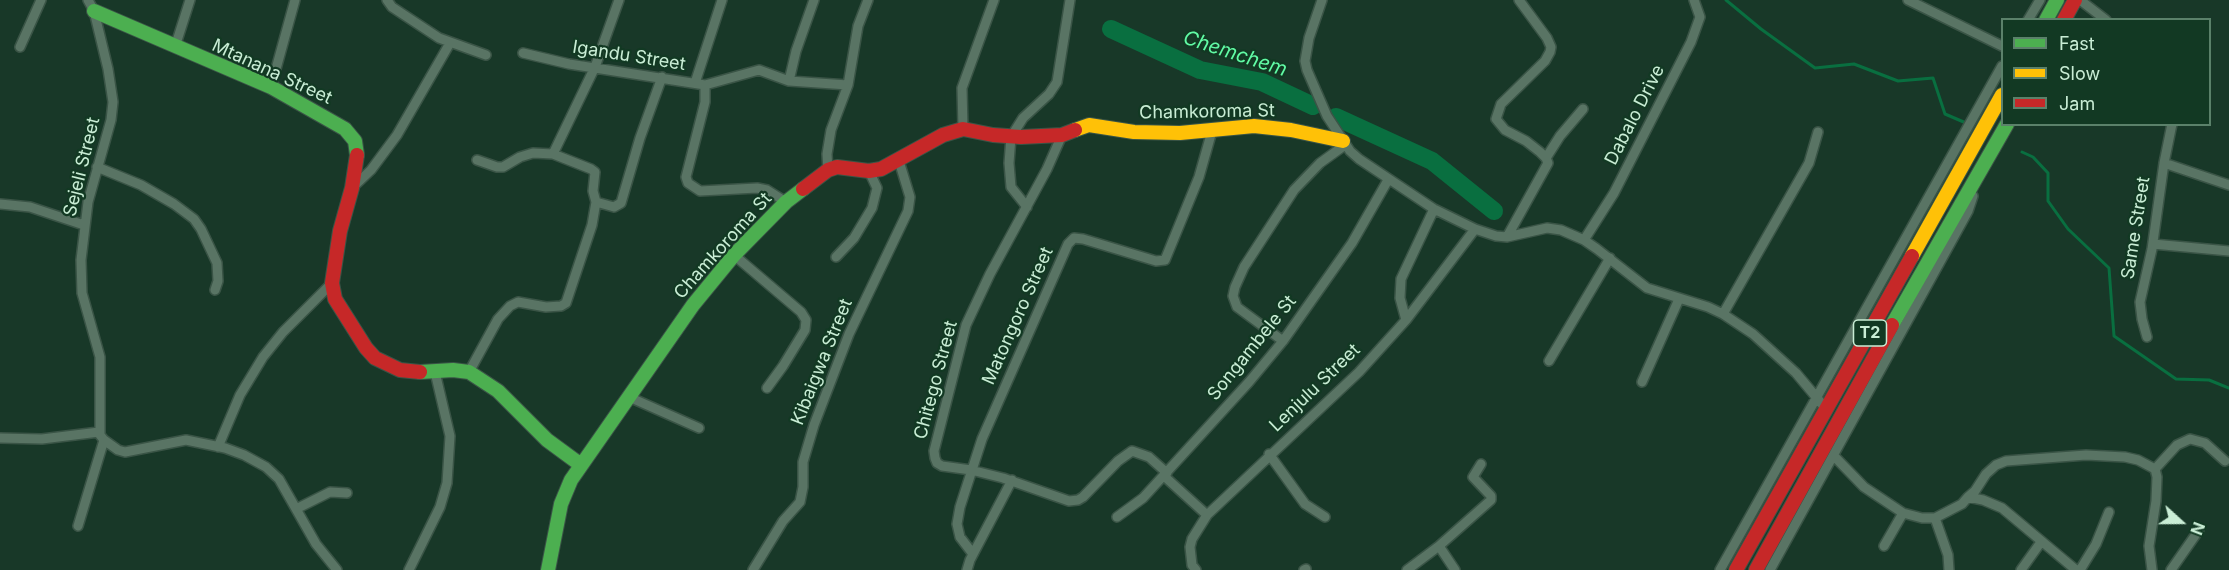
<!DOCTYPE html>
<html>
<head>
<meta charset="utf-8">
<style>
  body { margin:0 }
  #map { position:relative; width:2229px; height:570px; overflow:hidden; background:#183828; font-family:Inter,sans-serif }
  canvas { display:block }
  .legend { position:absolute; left:2001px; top:18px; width:210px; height:108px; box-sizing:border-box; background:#123923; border:2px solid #5b816a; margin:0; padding:8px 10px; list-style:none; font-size:18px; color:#c9edd5 }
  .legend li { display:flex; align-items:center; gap:12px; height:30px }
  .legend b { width:30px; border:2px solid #5b816a }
  .north { position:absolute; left:2151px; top:492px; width:60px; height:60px; -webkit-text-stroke:4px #123923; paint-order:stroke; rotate:111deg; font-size:16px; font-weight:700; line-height:24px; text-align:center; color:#c9edd5 }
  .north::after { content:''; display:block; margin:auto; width:21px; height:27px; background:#c9edd5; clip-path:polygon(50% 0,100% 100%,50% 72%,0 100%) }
</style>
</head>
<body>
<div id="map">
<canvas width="2229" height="570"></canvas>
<ul class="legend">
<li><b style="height:8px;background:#4caf50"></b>Fast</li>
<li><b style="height:8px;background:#ffc107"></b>Slow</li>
<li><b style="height:8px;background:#c62828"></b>Jam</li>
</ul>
<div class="north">N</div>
</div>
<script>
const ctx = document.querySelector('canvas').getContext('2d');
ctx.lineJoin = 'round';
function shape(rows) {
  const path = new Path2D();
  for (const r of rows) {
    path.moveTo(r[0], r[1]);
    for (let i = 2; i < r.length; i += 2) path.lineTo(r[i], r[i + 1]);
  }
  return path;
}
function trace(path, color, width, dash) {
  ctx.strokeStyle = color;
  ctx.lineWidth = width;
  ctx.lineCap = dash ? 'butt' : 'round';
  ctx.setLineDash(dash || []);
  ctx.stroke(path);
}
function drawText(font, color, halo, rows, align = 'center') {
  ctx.font = font + ' Inter,sans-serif';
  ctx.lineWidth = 4.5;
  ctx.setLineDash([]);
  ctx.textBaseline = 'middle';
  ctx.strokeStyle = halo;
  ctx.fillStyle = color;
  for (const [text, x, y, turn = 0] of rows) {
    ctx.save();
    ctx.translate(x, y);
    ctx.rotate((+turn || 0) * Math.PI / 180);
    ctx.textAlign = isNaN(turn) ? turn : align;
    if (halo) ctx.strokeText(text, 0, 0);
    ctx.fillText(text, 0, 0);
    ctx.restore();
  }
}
trace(shape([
  [1726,0,1761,29,1815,68,1854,64,1898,81,1933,78,1945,114,1966,123],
  [2022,152,2033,157,2048,173,2048,201,2068,229,2109,268,2114,336,2176,379,2209,380,2229,388]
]), '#096f40', 3);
trace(shape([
  [1111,29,1200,70,1262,82,1313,106],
  [1336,117,1432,161,1494,211]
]), '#096f40', 18);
const street = shape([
  [88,0,94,11,108,69,113,102,111,120,88,202,81,260,82,293,100,357,100,435,104,440,118,450,125,452,186,440,225,448,244,455,266,467,279,479,316,544,337,570],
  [387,0,392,7,439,38,486,55],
  [1322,0,1309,38,1305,61,1307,70,1327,116,1350,151,1359,159,1434,209,1475,229,1496,236,1507,237,1547,228,1561,230,1584,240,1597,249,1647,288,1708,307,1723,314,1753,334,1796,373,1827,410],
  [1908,0,2002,46],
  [2080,0,2106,20],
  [2028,20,2040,0],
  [20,47,41,0],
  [175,47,190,0],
  [523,53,569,64,705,85,705,102,686,177,688,183,700,191,757,188,767,190,786,202],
  [789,81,796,51,814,0],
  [695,83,722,0],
  [705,85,759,70,789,81,848,85],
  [271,87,295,0],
  [963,129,962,88,994,0],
  [1062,135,1047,169,990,274,966,325,934,451,935,458,937,463,942,466,971,470,1003,478,1069,501,1078,500,1083,497,1118,461,1132,451,1149,457,1167,473],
  [553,154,595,67,619,0],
  [1546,158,1560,136,1583,109],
  [2164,163,2229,185],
  [97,167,141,185,174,204,194,219,201,229,217,263,218,281,215,290],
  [828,170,827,154,831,130,848,85,858,26,868,0],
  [352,188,371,170,397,135,450,43],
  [596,202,614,207,621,203,640,138,662,77],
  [0,204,30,207,84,225],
  [1027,207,1011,187,1009,163,1011,137,1023,118,1049,94,1057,82,1070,0],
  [1507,237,1548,163,1546,158,1540,152,1526,141,1505,130,1496,119,1501,104,1545,61,1550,52,1551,47,1547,38,1519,0],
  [1584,240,1614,193,1691,42,1700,17,1694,0],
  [2153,244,2229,251],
  [734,255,801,312,806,320,805,330,783,366,767,388],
  [836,257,854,238,872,208,877,188,869,171],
  [1723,314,1809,163,1818,132],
  [1406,320,1400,298,1401,279,1434,209],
  [2147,337,2142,319,2140,302,2152,249,2164,163,2172,124],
  [1283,341,1237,307,1233,296,1235,287,1244,267,1294,190,1320,163,1345,145],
  [1549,361,1610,258],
  [469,372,498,319,510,306,518,302,546,307,561,306,566,303,592,225,596,202,593,191,595,172,591,169,553,154,533,153,520,157,503,167,497,167,477,160],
  [1642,382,1679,299],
  [629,397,699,428],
  [0,438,42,439,99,432],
  [218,447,240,395,263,357,283,332,332,283],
  [1269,454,1305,504,1325,517],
  [1834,456,1864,487,1903,513,1922,518,1935,518,1962,504,1968,497,1983,500,2002,508,2076,570],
  [2155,469,2177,445,2190,439,2205,443,2225,461],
  [1164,476,1207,515],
  [1968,497,1975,491,1986,474,1996,465,2006,461,2086,455,2125,457,2138,460,2155,469,2157,477,2156,501,2149,546,2152,570],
  [296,509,330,492,347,493],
  [1117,517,1143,498,1249,382,1283,341,1352,243,1388,180],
  [1935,518,1948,555,1949,570],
  [78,526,104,440],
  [1439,546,1455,570],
  [1884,546,1903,513],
  [973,554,960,537,957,524,960,507,982,439,1068,244,1074,238,1083,239,1156,261,1165,260,1199,177,1212,131],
  [409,570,440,507,447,483,450,436,435,372],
  [753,570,783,521,800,502,803,487,803,462,814,425,849,334,908,211,910,197,899,161],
  [967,570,970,560,1012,480],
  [1196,570,1192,565,1190,547,1192,539,1207,515,1359,372,1406,320,1475,229],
  [1304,570,1306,569],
  [1407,570,1439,546,1491,500,1491,496,1473,477,1481,464],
  [1720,570,2002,66],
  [1770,570,1968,211,1973,196],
  [2021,570,2041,542],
  [2080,570,2096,544,2109,512],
  [2171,570,2199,530]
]);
const fast = shape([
  [94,11,271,87,345,129,355,141,357,155],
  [2046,20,2057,0],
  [1892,325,2007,124],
  [420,372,453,370,469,372,498,391,547,440,581,465],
  [548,570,561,504,571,480,693,305,734,255,786,202,803,189]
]);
const slow = shape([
  [1075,130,1089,125,1134,132,1180,133,1254,126,1291,130,1343,141],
  [1912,256,2002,95]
]);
const jam = shape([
  [2064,20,2075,0],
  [357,155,352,188,340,231,332,283,335,299,366,348,375,358,400,370,420,372],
  [803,189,828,170,837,167,869,171,881,169,943,135,963,129,993,135,1021,137,1062,135,1075,130],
  [1736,570,1912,256],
  [1756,570,1892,325]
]);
trace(street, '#3a5446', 12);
trace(fast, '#3a5446', 16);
trace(slow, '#3a5446', 16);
trace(jam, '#3a5446', 16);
trace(street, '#597464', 9);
trace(fast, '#4caf50', 14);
trace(slow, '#ffc107', 14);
trace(jam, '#c62828', 14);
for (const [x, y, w] of [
  [1870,333,33]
]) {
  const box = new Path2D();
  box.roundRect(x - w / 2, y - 13, w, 26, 4.5);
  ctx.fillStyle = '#123923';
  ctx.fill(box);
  trace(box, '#c9edd5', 1.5);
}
drawText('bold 16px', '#c9edd5', null, [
  ["T2",1870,333]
]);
drawText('18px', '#c9edd5', '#123923', [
  ["Igandu Street",629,56,9],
  ["Mtanana Street",272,72,25],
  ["Chamkoroma St",1207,112,-1],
  ["Dabalo Drive",1635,115,-63],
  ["Sejeli Street",82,167,-76],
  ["Same Street",2136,228,-81],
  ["Chamkoroma St",723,246,-48],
  ["Matongoro Street",1018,316,-66],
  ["Songambele St",1252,348,-51],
  ["Kibaigwa Street",822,362,-68],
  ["Chitego Street",936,380,-75],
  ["Lenjulu Street",1315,388,-44]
]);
drawText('italic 20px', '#61fba5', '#123923', [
  ["Chemchem",1235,54,18]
]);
</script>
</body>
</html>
